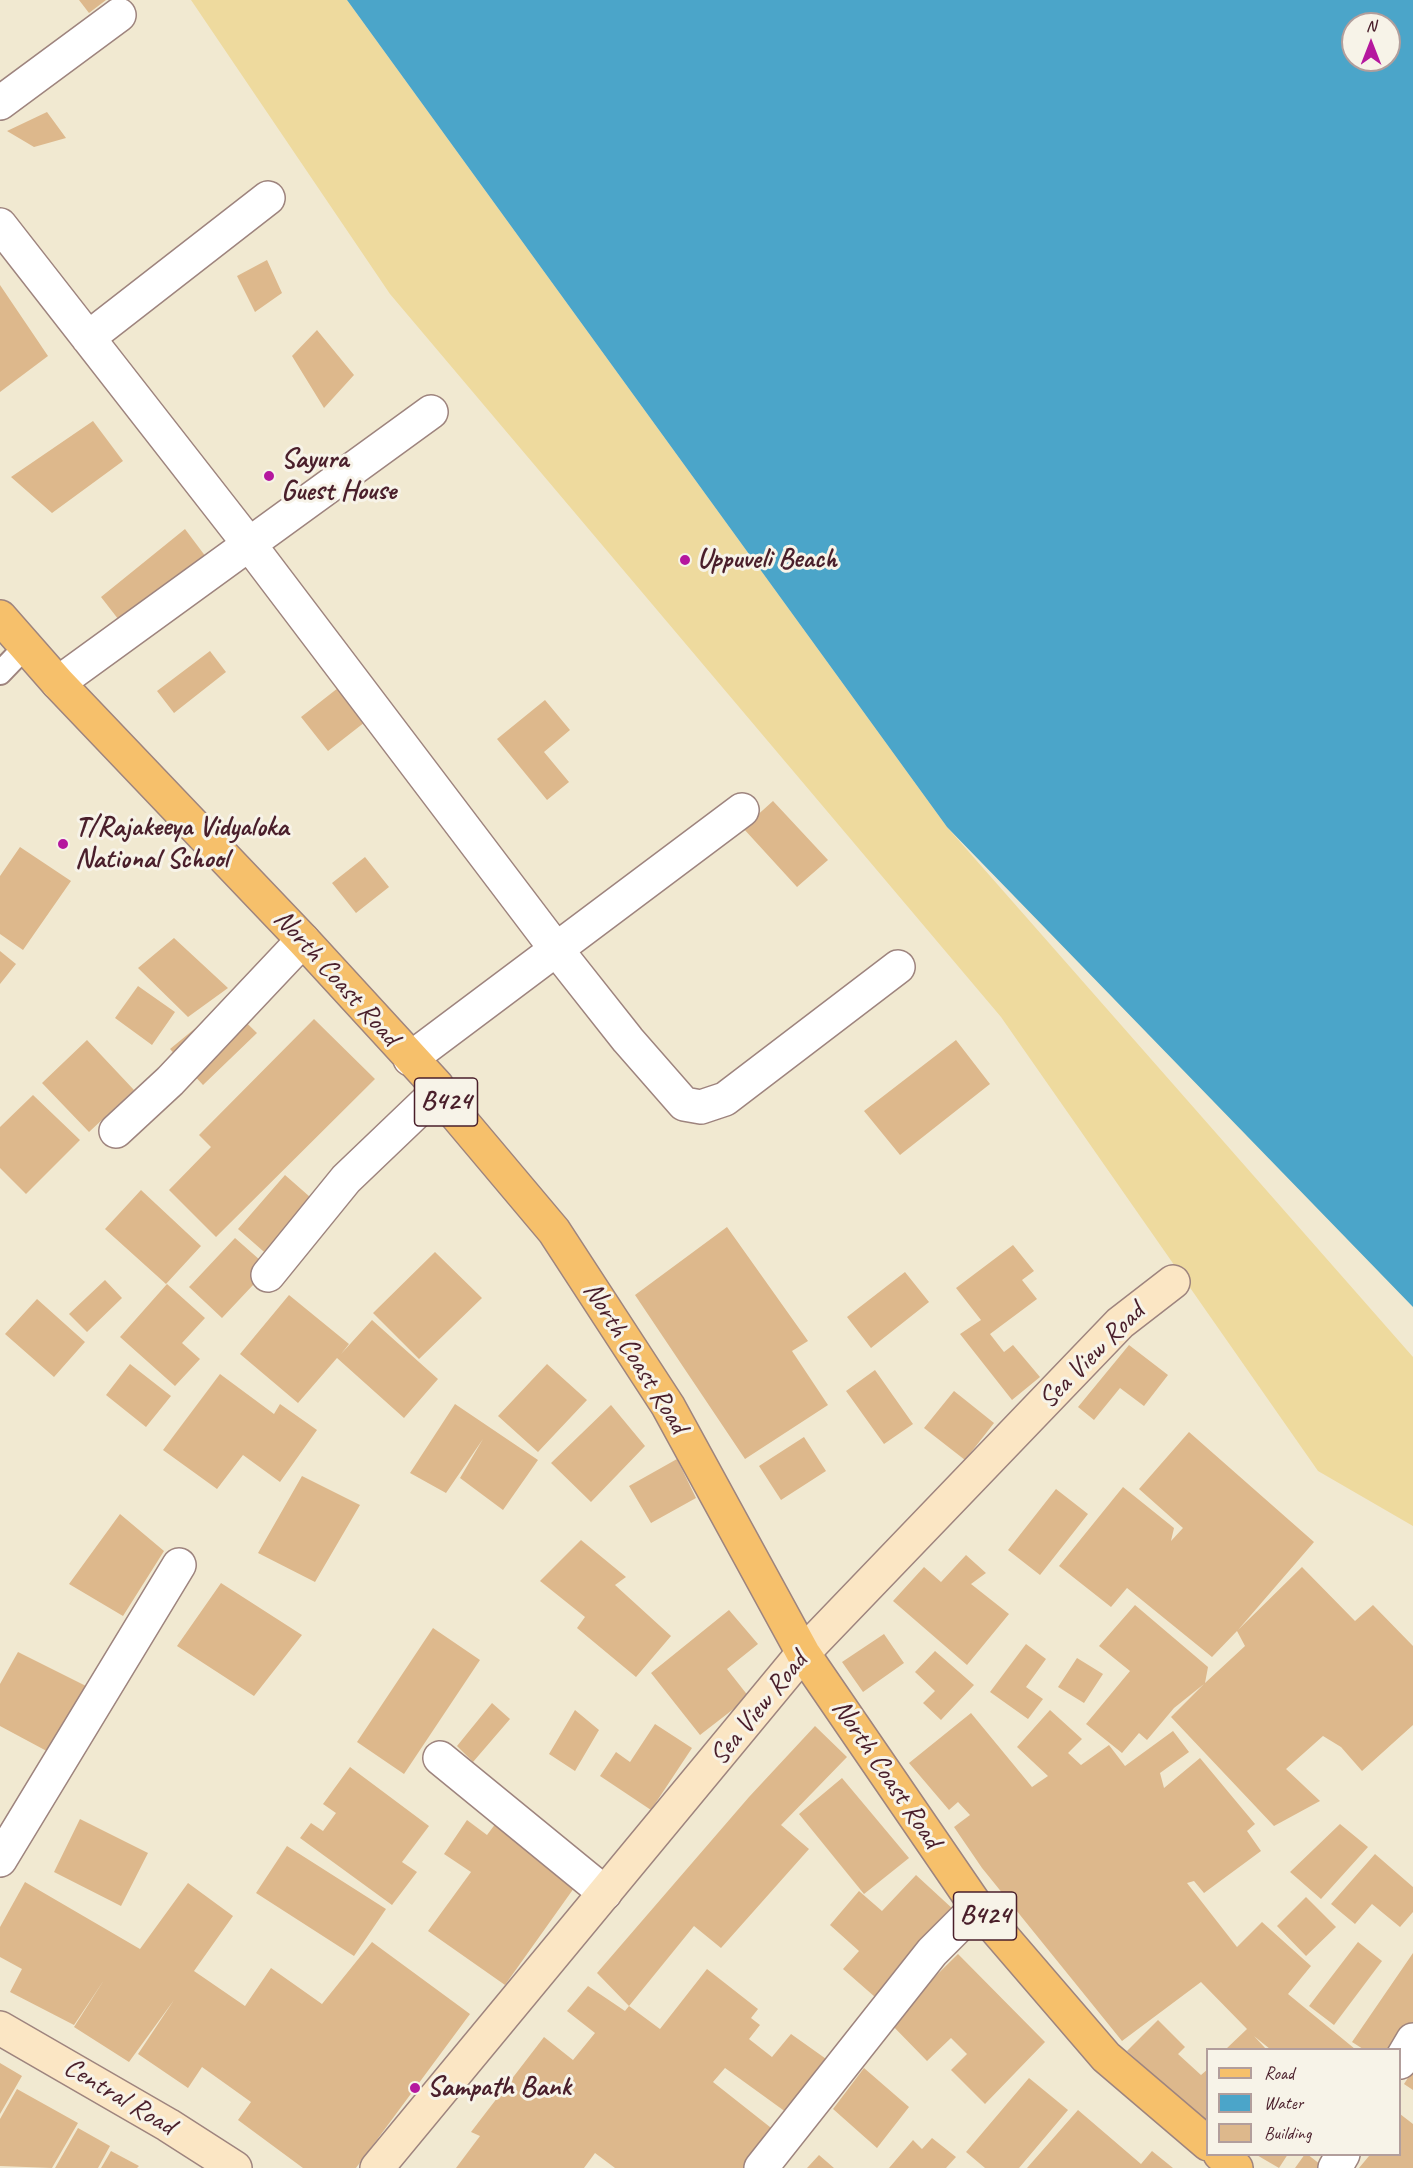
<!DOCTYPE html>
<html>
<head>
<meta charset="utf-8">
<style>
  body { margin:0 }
  #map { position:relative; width:1413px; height:2168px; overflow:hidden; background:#f1e9d1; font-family:Caveat,sans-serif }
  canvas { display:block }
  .legend { position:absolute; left:1206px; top:2048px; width:195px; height:108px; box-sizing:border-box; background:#f7f3e8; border:2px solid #b29e9c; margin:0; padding:8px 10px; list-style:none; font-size:18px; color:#4a1f2b }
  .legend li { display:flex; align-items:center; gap:12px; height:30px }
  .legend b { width:30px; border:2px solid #b29e9c }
  .north { position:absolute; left:1341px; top:12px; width:60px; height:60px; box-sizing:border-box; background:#f7f3e8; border:2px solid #b29e9c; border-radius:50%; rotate:0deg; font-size:16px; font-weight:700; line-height:24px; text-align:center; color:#4a1f2b }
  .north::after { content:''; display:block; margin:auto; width:21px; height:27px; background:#b5179e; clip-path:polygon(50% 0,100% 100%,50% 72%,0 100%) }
</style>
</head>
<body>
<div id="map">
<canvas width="1413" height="2168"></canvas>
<ul class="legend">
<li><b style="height:8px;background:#f6c06b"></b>Road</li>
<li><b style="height:16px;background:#4ba5c9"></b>Water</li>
<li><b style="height:16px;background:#ddb88c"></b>Building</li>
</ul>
<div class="north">N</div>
</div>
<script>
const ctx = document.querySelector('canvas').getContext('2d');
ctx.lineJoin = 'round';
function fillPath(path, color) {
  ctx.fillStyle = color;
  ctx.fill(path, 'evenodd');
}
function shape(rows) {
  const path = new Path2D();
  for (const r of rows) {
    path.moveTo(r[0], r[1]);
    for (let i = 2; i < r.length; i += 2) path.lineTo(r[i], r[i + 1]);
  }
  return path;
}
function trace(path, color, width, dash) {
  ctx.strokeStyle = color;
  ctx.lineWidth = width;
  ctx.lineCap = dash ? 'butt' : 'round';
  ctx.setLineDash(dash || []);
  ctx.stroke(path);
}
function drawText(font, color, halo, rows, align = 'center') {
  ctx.font = font + ' Caveat,sans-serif';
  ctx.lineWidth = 6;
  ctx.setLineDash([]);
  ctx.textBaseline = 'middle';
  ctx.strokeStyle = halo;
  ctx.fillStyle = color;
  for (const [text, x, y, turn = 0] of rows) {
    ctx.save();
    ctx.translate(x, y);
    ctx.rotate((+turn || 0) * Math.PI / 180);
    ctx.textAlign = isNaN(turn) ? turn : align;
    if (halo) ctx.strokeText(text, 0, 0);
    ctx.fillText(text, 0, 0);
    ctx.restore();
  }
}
fillPath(shape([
  [191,0,347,0,947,827,1413,1357,1413,1526,1318,1471,1001,1017,390,294]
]), '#eeda9e');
fillPath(shape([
  [347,0,1413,0,1413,1307,947,827],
  [1353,24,1389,24,1389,60,1353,60]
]), '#4ba5c9');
fillPath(shape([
  [79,0,106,0,89,13],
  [47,112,66,138,34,147,7,131],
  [267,260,282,293,255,312,237,276],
  [0,285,48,356,0,392],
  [317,330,354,375,324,408,292,356],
  [93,421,123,461,52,513,11,477],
  [185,529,206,557,122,624,101,597],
  [210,651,226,672,174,713,157,691],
  [338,688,365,722,328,751,301,717],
  [545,700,570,730,544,752,569,782,547,800,497,739],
  [773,801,828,860,797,887,743,828],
  [20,847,71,881,23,950,0,934,0,876],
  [365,857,389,887,356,913,332,883],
  [174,938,228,988,188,1017,138,968],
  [0,951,16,964,0,984],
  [138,986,175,1012,152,1045,115,1018],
  [226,1003,257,1033,203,1085,170,1049],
  [314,1019,375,1079,216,1237,169,1190,211,1147,199,1135],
  [87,1040,134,1090,89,1132,42,1083],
  [956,1040,990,1084,900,1155,864,1111],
  [33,1095,80,1140,26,1194,0,1168,0,1127],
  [285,1175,318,1204,271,1258,238,1229],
  [141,1190,201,1246,166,1284,105,1229],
  [727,1227,808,1341,792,1351,828,1405,745,1459,635,1295],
  [235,1238,269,1268,222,1318,189,1287],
  [1013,1245,1034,1271,1022,1280,1037,1299,990,1334,1004,1352,1013,1345,1040,1377,1012,1400,960,1334,981,1320,956,1288],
  [435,1252,482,1298,419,1359,373,1313],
  [905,1272,929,1302,871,1348,847,1317],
  [105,1280,122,1298,87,1332,69,1314],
  [167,1284,205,1318,182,1343,200,1359,175,1386,120,1337],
  [289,1295,349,1344,341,1354,372,1320,438,1379,404,1418,337,1358,298,1403,240,1354],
  [37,1299,85,1342,54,1377,5,1334],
  [1129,1345,1168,1375,1144,1406,1120,1388,1094,1420,1078,1407],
  [130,1364,171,1396,146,1427,106,1395],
  [547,1364,587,1400,538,1452,498,1416],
  [875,1370,913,1424,884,1444,846,1391],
  [220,1374,274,1414,280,1404,317,1430,280,1482,243,1455,217,1489,163,1450],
  [954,1391,994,1423,965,1460,924,1428],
  [455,1404,538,1460,503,1510,460,1478,483,1439,446,1493,410,1473],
  [611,1405,645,1446,591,1502,551,1463],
  [1189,1432,1314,1542,1238,1630,1302,1567,1355,1621,1373,1605,1413,1646,1413,1725,1362,1771,1341,1747,1323,1736,1286,1769,1320,1801,1274,1826,1171,1717,1204,1684,1174,1708,1147,1740,1139,1733,1122,1753,1086,1724,1130,1671,1099,1646,1135,1605,1208,1667,1205,1683,1245,1646,1237,1631,1212,1657,1127,1588,1111,1607,1059,1566,1123,1487,1174,1528,1171,1541,1183,1528,1139,1489],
  [804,1437,826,1471,781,1500,759,1466],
  [677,1459,696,1498,651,1523,629,1486],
  [302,1476,360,1505,315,1582,258,1553],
  [1056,1489,1088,1514,1040,1575,1008,1550],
  [120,1514,164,1551,123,1616,69,1584],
  [581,1540,626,1577,615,1585,671,1636,636,1677,577,1628,585,1617,540,1581],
  [966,1555,986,1573,971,1584,1009,1614,967,1665,893,1601,924,1567,941,1582],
  [221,1583,302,1635,254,1696,177,1646],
  [729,1610,758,1644,727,1669,749,1697,700,1735,651,1673],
  [433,1628,480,1660,404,1774,357,1742],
  [884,1634,904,1663,863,1692,842,1662],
  [1026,1644,1046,1659,1026,1687,1043,1699,1028,1719,990,1692],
  [935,1651,974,1685,941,1720,923,1703,935,1691,915,1672],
  [18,1652,98,1692,56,1756,0,1726,0,1684],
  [1077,1658,1103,1674,1084,1703,1058,1687],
  [492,1703,510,1719,473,1762,457,1746],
  [575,1710,599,1730,575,1771,549,1754],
  [1050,1710,1082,1739,1068,1753,1081,1765,1109,1745,1125,1766,1173,1731,1189,1752,1160,1773,1164,1788,1200,1758,1255,1824,1247,1831,1261,1851,1204,1893,1194,1881,1187,1883,1237,1947,1262,1922,1311,1966,1288,1994,1355,2049,1270,2049,1254,2036,1266,2049,1226,2049,1247,2029,1201,1982,1122,2041,982,1868,954,1827,970,1815,958,1802,949,1810,909,1763,971,1713,1032,1787,1048,1776,1017,1747],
  [655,1724,692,1748,651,1810,600,1776,616,1752,630,1762],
  [815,1726,847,1757,781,1825,809,1849,721,1948,694,1926,629,2006,660,2029,707,1969,758,2009,751,2018,760,2025,749,2039,772,2057,791,2034,829,2061,790,2115,725,2068,713,2082,775,2131,759,2168,615,2168,595,2153,584,2168,456,2168,480,2136,471,2132,544,2037,573,2060,595,2033,567,2011,588,1986,625,2011,629,2006,597,1973,749,1797],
  [350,1767,429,1826,402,1862,417,1872,392,1905,300,1838,311,1823,323,1831,336,1813,323,1804],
  [842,1778,909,1858,864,1894,799,1814],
  [80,1819,148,1853,121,1906,54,1872],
  [467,1820,487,1835,496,1823,579,1881,505,1985,428,1931,471,1872,444,1854],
  [1340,1824,1368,1847,1321,1899,1290,1872],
  [287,1846,386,1909,354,1956,256,1893],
  [1375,1854,1413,1887,1413,1912,1400,1927,1372,1904,1355,1924,1331,1904],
  [916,1875,954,1910,875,1997,843,1969,859,1951,830,1925,859,1891,882,1911],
  [25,1882,140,1949,188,1883,233,1916,194,1971,245,2006,271,1968,322,2004,372,1942,470,2014,356,2168,303,2168,238,2120,251,2102,202,2067,188,2088,138,2054,174,2000,129,2062,74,2027,104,1980,74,2025,10,1992,22,1969,0,1957,0,1927],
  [1306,1897,1336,1927,1306,1956,1277,1926],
  [1358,1942,1382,1961,1334,2025,1309,2006],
  [1413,1953,1413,2024,1395,2049,1363,2049,1352,2042],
  [958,1954,1045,2042,985,2104,951,2070,967,2054,951,2038,927,2061,889,2022],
  [1158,2020,1185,2047,1178,2054,1201,2075,1208,2069,1208,2124,1127,2051],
  [0,2063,22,2076,0,2114],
  [864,2068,909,2107,877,2148,833,2109],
  [1413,2070,1413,2090,1404,2084],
  [1029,2078,1068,2110,1019,2168,985,2168,966,2152],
  [17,2089,78,2123,52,2168,0,2166,0,2119],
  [1078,2110,1141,2164,1152,2151,1173,2168,1027,2168],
  [1400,2114,1413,2124,1413,2168,1359,2168,1369,2156,1367,2154,1400,2154],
  [78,2128,110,2146,98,2168,55,2168],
  [932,2138,956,2157,946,2168,889,2168,913,2140,922,2149],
  [111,2151,139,2166,137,2168,101,2168],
  [1255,2154,1288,2154,1279,2168],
  [1305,2154,1307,2154,1325,2168,1295,2168],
  [819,2155,834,2168,807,2168]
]), '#ddb88c');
const service = shape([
  [0,673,26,646]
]);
const minor = shape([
  [0,103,119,15],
  [0,225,249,544,556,949,628,1040,684,1104,701,1107,725,1099,898,967],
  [88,338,268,198],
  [58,683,431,412],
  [410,1059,742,810],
  [116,1131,170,1081,303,940],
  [268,1275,346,1179,437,1092],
  [440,1758,605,1893],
  [0,1860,179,1565],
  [1400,2062,1413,2040],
  [761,2168,932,1952,977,1907],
  [1335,2168,1343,2154]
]);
const secondary = shape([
  [0,2028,168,2125,235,2168],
  [377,2168,803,1653,1120,1323,1173,1282]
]);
const primary = shape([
  [0,617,58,683,303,940,437,1086,437,1092,554,1231,668,1406,803,1653,977,1907,1106,2057,1208,2144],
  [1220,2154,1236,2168]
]);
trace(service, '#9e847e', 26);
trace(minor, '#9e847e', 36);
trace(secondary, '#9e847e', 36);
trace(primary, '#9e847e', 36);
trace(service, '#fff', 22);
trace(minor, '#fff', 33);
trace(secondary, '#fbe6c4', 33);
trace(primary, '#f6c06b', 33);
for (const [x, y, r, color] of [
  [269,476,6,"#b5179e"],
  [685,560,6,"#b5179e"],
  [63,844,6,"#b5179e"],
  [415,2088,6,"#b5179e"]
]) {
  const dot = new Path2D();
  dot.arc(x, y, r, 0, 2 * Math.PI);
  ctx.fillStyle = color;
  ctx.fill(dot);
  trace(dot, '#f7f3e8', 2);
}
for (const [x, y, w] of [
  [446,1102,63],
  [985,1916,63]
]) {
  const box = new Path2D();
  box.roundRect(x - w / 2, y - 24, w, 48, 4.5);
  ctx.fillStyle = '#f7f3e8';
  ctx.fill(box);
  trace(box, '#4a1f2b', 1.5);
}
drawText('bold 27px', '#4a1f2b', null, [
  ["B424",446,1102],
  ["B424",985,1916]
]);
drawText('bold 28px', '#4a1f2b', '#f7f3e8', [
  ["Sayura",281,460],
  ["Guest House",281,492],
  ["Uppuveli Beach",697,560],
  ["T/Rajakeeya Vidyaloka",75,828],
  ["National School",75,860],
  ["Sampath Bank",427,2088]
], 'left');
drawText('28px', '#4a1f2b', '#f7f3e8', [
  ["North Coast Road",336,978,48],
  ["Sea View Road",1092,1356,-45],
  ["North Coast Road",635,1358,58],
  ["Sea View Road",759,1709,-51],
  ["North Coast Road",886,1774,56],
  ["Central Road",119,2097,31]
]);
</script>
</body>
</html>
